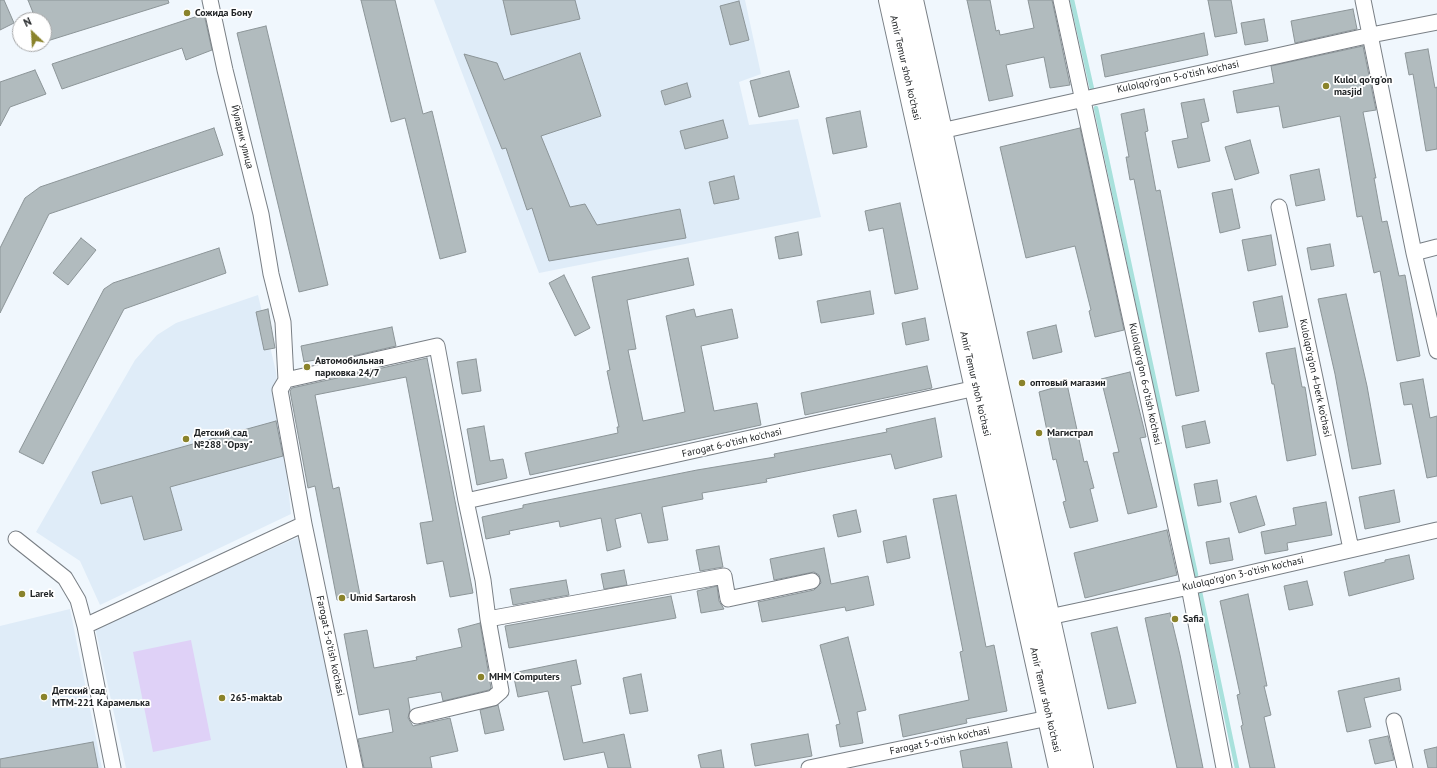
<!DOCTYPE html>
<html>
<head>
<meta charset="utf-8">
<style>
  body { margin:0 }
  #map { position:relative; width:1437px; height:768px; overflow:hidden; background:#f0f7fd; font-family:"PT Sans",sans-serif }
  canvas { display:block }
  .north { position:absolute; left:12px; top:12px; width:40px; height:40px; box-sizing:border-box; background:#fff; border:1px solid #a6a7a8; border-radius:50%; rotate:335deg; font-size:11px; font-weight:700; line-height:16px; text-align:center; color:#212426 }
  .north::after { content:''; display:block; margin:auto; width:14px; height:18px; background:#8a832b; clip-path:polygon(50% 0,100% 100%,50% 72%,0 100%) }
</style>
</head>
<body>
<div id="map">
<canvas width="1437" height="768"></canvas>
<div class="north">N</div>
</div>
<script>
const ctx = document.querySelector('canvas').getContext('2d');
ctx.lineJoin = 'round';
function fillPath(path, color) {
  ctx.fillStyle = color;
  ctx.fill(path, 'evenodd');
}
function shape(rows) {
  const path = new Path2D();
  for (const r of rows) {
    path.moveTo(r[0], r[1]);
    for (let i = 2; i < r.length; i += 2) path.lineTo(r[i], r[i + 1]);
  }
  return path;
}
function trace(path, color, width, dash) {
  ctx.strokeStyle = color;
  ctx.lineWidth = width;
  ctx.lineCap = dash ? 'butt' : 'round';
  ctx.setLineDash(dash || []);
  ctx.stroke(path);
}
function drawText(font, color, halo, rows, align = 'center') {
  ctx.font = font + ' "PT Sans",sans-serif';
  ctx.lineWidth = 3.5;
  ctx.setLineDash([]);
  ctx.textBaseline = 'middle';
  ctx.strokeStyle = halo;
  ctx.fillStyle = color;
  for (const [text, x, y, turn = 0] of rows) {
    ctx.save();
    ctx.translate(x, y);
    ctx.rotate((+turn || 0) * Math.PI / 180);
    ctx.textAlign = isNaN(turn) ? turn : align;
    if (halo) ctx.strokeText(text, 0, 0);
    ctx.fillText(text, 0, 0);
    ctx.restore();
  }
}
fillPath(shape([
  [434,0,745,0,761,74,739,82,749,125,798,119,821,217,539,273],
  [258,295,276,372,291,514,100,605,80,561,36,532,135,360,157,335,176,323],
  [301,536,347,768,126,768,95,627],
  [70,609,102,768,0,768,0,626]
]), '#dfecf8');
fillPath(shape([
  [191,640,211,740,153,752,133,652]
]), '#dfd1f7');
trace(shape([
  [1072,0,1092,89],
  [1096,108,1196,575],
  [1200,592,1237,768]
]), '#a8e1dc', 4.5);
const building = shape([
  [0,0,4,0,14,23,0,30,0,0],
  [28,0,168,0,169,3,44,42,44,20,36,20,28,0],
  [361,0,395,0,423,114,432,111,466,252,440,259,405,118,391,122,361,0],
  [503,0,575,0,580,19,511,35,503,0],
  [967,0,990,0,996,31,999,30,1000,35,1034,28,1028,0,1052,0,1070,85,1050,88,1044,57,1006,65,1013,96,989,101,967,0],
  [1208,0,1231,0,1237,33,1215,37,1208,0],
  [739,1,749,40,730,45,720,6,739,1],
  [1353,9,1357,29,1295,43,1291,21,1353,9],
  [204,14,212,50,186,60,182,48,62,89,52,64,204,14],
  [1264,19,1268,41,1245,45,1241,23,1264,19],
  [266,26,328,285,299,292,237,33,266,26],
  [1204,33,1208,55,1105,77,1101,55,1204,33],
  [1363,46,1376,110,1363,112,1376,178,1374,178,1382,222,1387,221,1399,276,1405,275,1420,356,1397,361,1380,271,1374,273,1362,216,1357,217,1340,116,1283,128,1279,106,1237,113,1233,91,1274,83,1271,66,1363,46],
  [1428,49,1435,88,1437,87,1437,149,1426,151,1413,74,1409,75,1405,53,1428,49],
  [580,53,601,116,541,136,570,207,585,204,597,225,680,209,686,238,549,261,532,208,527,210,506,148,502,149,464,54,497,63,504,80,580,53],
  [35,70,46,94,10,107,0,126,0,82,35,70],
  [789,71,799,107,759,117,750,81,789,71],
  [687,83,691,97,665,105,661,91,687,83],
  [1204,99,1209,121,1201,123,1210,161,1178,168,1172,141,1188,138,1181,103,1204,99],
  [1144,109,1148,131,1145,132,1156,191,1160,190,1199,391,1176,396,1134,179,1130,180,1126,157,1129,157,1121,114,1144,109],
  [860,111,867,147,833,154,826,118,860,111],
  [723,120,728,138,685,149,680,131,723,120],
  [214,128,223,155,49,214,0,313,0,248,25,198,40,187,214,128],
  [1080,128,1124,330,1095,337,1089,311,1091,310,1075,246,1026,258,1000,147,1080,128],
  [1250,140,1259,173,1235,180,1225,147,1250,140],
  [1319,169,1325,200,1296,206,1290,175,1319,169],
  [734,176,739,199,714,204,709,182,734,176],
  [1232,189,1240,228,1220,233,1212,193,1232,189],
  [900,203,918,289,895,294,883,228,869,231,865,211,900,203],
  [798,232,802,255,779,259,775,237,798,232],
  [1271,235,1276,265,1248,271,1242,240,1271,235],
  [81,238,96,250,68,285,53,273,81,238],
  [1330,244,1334,266,1311,270,1307,248,1330,244],
  [219,248,226,273,124,309,43,464,19,452,104,289,113,283,219,248],
  [688,258,694,285,627,300,636,349,628,350,643,421,685,412,666,316,694,309,696,317,732,309,738,338,701,346,714,411,757,403,761,425,530,475,525,453,618,433,617,427,619,427,607,371,610,370,592,277,688,258],
  [564,275,590,328,575,336,549,283,564,275],
  [870,291,874,314,821,323,817,301,870,291],
  [1346,294,1367,386,1381,464,1352,469,1335,374,1318,299,1346,294],
  [1282,296,1288,327,1259,332,1253,302,1282,296],
  [268,309,275,348,264,350,256,312,268,309],
  [925,318,929,340,906,345,902,323,925,318],
  [1056,325,1062,352,1033,359,1027,332,1056,325],
  [392,327,396,346,327,362,326,358,304,362,301,346,392,327],
  [1295,348,1302,387,1305,387,1316,455,1287,461,1274,384,1272,384,1266,353,1295,348],
  [427,358,473,593,450,597,443,561,427,564,420,523,433,521,406,377,315,395,333,489,339,487,360,595,337,600,315,486,308,488,290,391,292,388,427,358],
  [476,359,481,391,462,394,457,362,476,359],
  [927,366,932,388,805,415,801,393,927,366],
  [1130,372,1146,437,1140,438,1157,507,1128,514,1113,453,1119,452,1101,379,1130,372],
  [1423,379,1430,418,1437,416,1437,476,1427,478,1412,404,1404,405,1400,383,1423,379],
  [1067,384,1084,462,1087,461,1094,488,1090,489,1098,521,1070,528,1063,502,1066,501,1056,459,1053,460,1039,392,1067,384],
  [935,418,942,457,895,469,891,454,766,479,767,482,702,493,703,499,662,507,668,540,648,543,641,513,615,519,621,547,607,551,601,518,560,527,559,521,509,531,510,534,486,539,482,517,523,508,523,505,697,470,775,457,774,454,887,432,886,429,935,418],
  [276,421,283,456,170,487,182,530,144,540,132,496,101,504,92,472,276,421],
  [1205,421,1210,443,1186,448,1182,426,1205,421],
  [484,426,490,461,503,459,507,478,477,485,467,429,484,426],
  [1217,480,1221,502,1198,506,1194,484,1217,480],
  [1394,490,1400,522,1365,529,1359,497,1394,490],
  [956,495,986,647,994,645,1007,711,966,719,967,723,903,737,899,715,969,700,960,652,963,651,933,499,956,495],
  [1256,496,1265,525,1239,533,1230,503,1256,496],
  [1326,502,1332,535,1287,543,1288,550,1265,554,1261,532,1296,525,1293,508,1326,502],
  [856,510,861,532,838,537,833,515,856,510],
  [1167,530,1177,575,1085,598,1074,553,1167,530],
  [906,536,910,558,887,563,883,541,906,536],
  [1229,538,1233,560,1210,564,1206,542,1229,538],
  [719,546,723,567,700,571,696,550,719,546],
  [824,548,831,584,868,576,874,605,846,611,845,607,762,622,758,602,814,590,821,583,819,575,814,572,774,580,770,559,824,548],
  [1409,555,1414,579,1349,596,1344,572,1385,562,1385,560,1409,555],
  [624,570,627,585,604,589,601,574,624,570],
  [566,580,569,595,513,605,510,589,566,580],
  [1307,581,1313,605,1289,610,1284,586,1307,581],
  [717,586,719,601,724,609,701,613,697,591,717,586],
  [1248,594,1267,686,1264,686,1271,715,1264,717,1275,768,1250,768,1241,726,1243,725,1237,695,1240,694,1220,601,1248,594],
  [671,596,676,618,509,648,505,626,671,596],
  [1170,613,1180,655,1203,768,1177,768,1168,727,1145,618,1170,613],
  [480,623,491,688,489,690,443,701,441,692,408,698,410,710,408,718,413,726,450,718,458,751,430,757,432,768,364,768,358,739,393,732,389,709,359,715,344,634,367,630,374,668,417,660,416,657,462,647,458,629,480,623],
  [1117,627,1136,703,1108,709,1091,633,1117,627],
  [848,637,866,710,857,712,863,743,840,747,836,725,840,724,820,645,848,637],
  [576,660,581,684,571,686,583,743,624,734,631,768,608,768,604,752,564,760,548,691,518,697,513,673,576,660],
  [641,674,648,711,630,714,623,678,641,674],
  [1399,678,1401,690,1364,698,1371,727,1347,732,1338,691,1399,678],
  [498,705,504,730,485,734,480,710,498,705],
  [808,734,812,756,755,766,751,744,808,734],
  [1388,736,1394,760,1375,764,1369,740,1388,736],
  [93,742,98,768,0,768,0,759,93,742],
  [1007,742,1012,768,963,768,960,751,1007,742],
  [1437,747,1437,768,1428,768,1424,750,1437,747],
  [721,750,724,768,701,768,698,755,721,750]
]);
fillPath(building, '#b1bbbe');
trace(building, '#8c9598', 1);
const minor = shape([
  [210,0,225,70,261,214,271,274,283,322,286,380,437,346,466,501,483,580,488,619,501,691,493,698,417,716],
  [1061,0,1189,587,1224,768],
  [1363,0,1414,253,1437,351],
  [932,133,1371,35,1437,22],
  [1279,207,1351,549],
  [1414,253,1437,247],
  [286,380,280,390,304,524,355,768],
  [466,501,985,386],
  [16,539,65,578,78,600,85,626,113,768],
  [1049,617,1189,587,1437,530],
  [488,619,724,576,728,599,812,581],
  [85,626,304,524],
  [1394,721,1405,768],
  [809,768,1058,716]
]);
const primary = shape([
  [890,0,1060,768],
  [912,0,1082,768]
]);
trace(minor, '#797f85', 17);
trace(primary, '#797f85', 24);
trace(minor, '#fff', 15);
trace(primary, '#fff', 22);
for (const [x, y, r, color] of [
  [187,13,4,"#8a832b"],
  [1326,86,4,"#8a832b"],
  [307,367,4,"#8a832b"],
  [1022,383,4,"#8a832b"],
  [1039,433,4,"#8a832b"],
  [186,439,4,"#8a832b"],
  [22,594,4,"#8a832b"],
  [342,598,4,"#8a832b"],
  [1175,619,4,"#8a832b"],
  [481,677,4,"#8a832b"],
  [44,697,4,"#8a832b"],
  [222,698,4,"#8a832b"]
]) {
  const dot = new Path2D();
  dot.arc(x, y, r, 0, 2 * Math.PI);
  ctx.fillStyle = color;
  ctx.fill(dot);
  trace(dot, '#fff', 1.5);
}
drawText('bold 10px', '#212426', '#fff', [
  ["Сожида Бону",195,13],
  ["Kulol qo'rg'on",1334,80],
  ["masjid",1334,92],
  ["Автомобильная",315,361],
  ["парковка 24/7",315,373],
  ["оптовый магазин",1030,383],
  ["Детский сад",194,433],
  ["№288 \"Орзу\"",194,445],
  ["Магистрал",1047,433],
  ["Larek",30,594],
  ["Umid Sartarosh",350,598],
  ["Safia",1183,619],
  ["MHM Computers",489,677],
  ["Детский сад",52,691],
  ["МТМ-221 Карамелька",52,703],
  ["265-maktab",230,698]
], 'left');
drawText('10px', '#212426', '#fff', [
  ["Amir Temur shoh ko'chasi",905,68,77],
  ["Kulolqo'rg'on 5-o'tish ko'chasi",1178,77,-12],
  ["Йуларик улица",242,137,76],
  ["Kulolqo'rg'on 4-berk ko'chasi",1315,378,78],
  ["Amir Temur shoh ko'chasi",975,384,77],
  ["Kulolqo'rg'on 6-o'tish ko'chasi",1145,384,78],
  ["Farogat 6-o'tish ko'chasi",732,443,-13],
  ["Kulolqo'rg'on 3-o'tish ko'chasi",1243,574,-13],
  ["Farogat 5-o'tish ko'chasi",330,646,78],
  ["Amir Temur shoh ko'chasi",1045,700,77],
  ["Farogat 5-o'tish ko'chasi",940,741,-12]
]);
</script>
</body>
</html>
